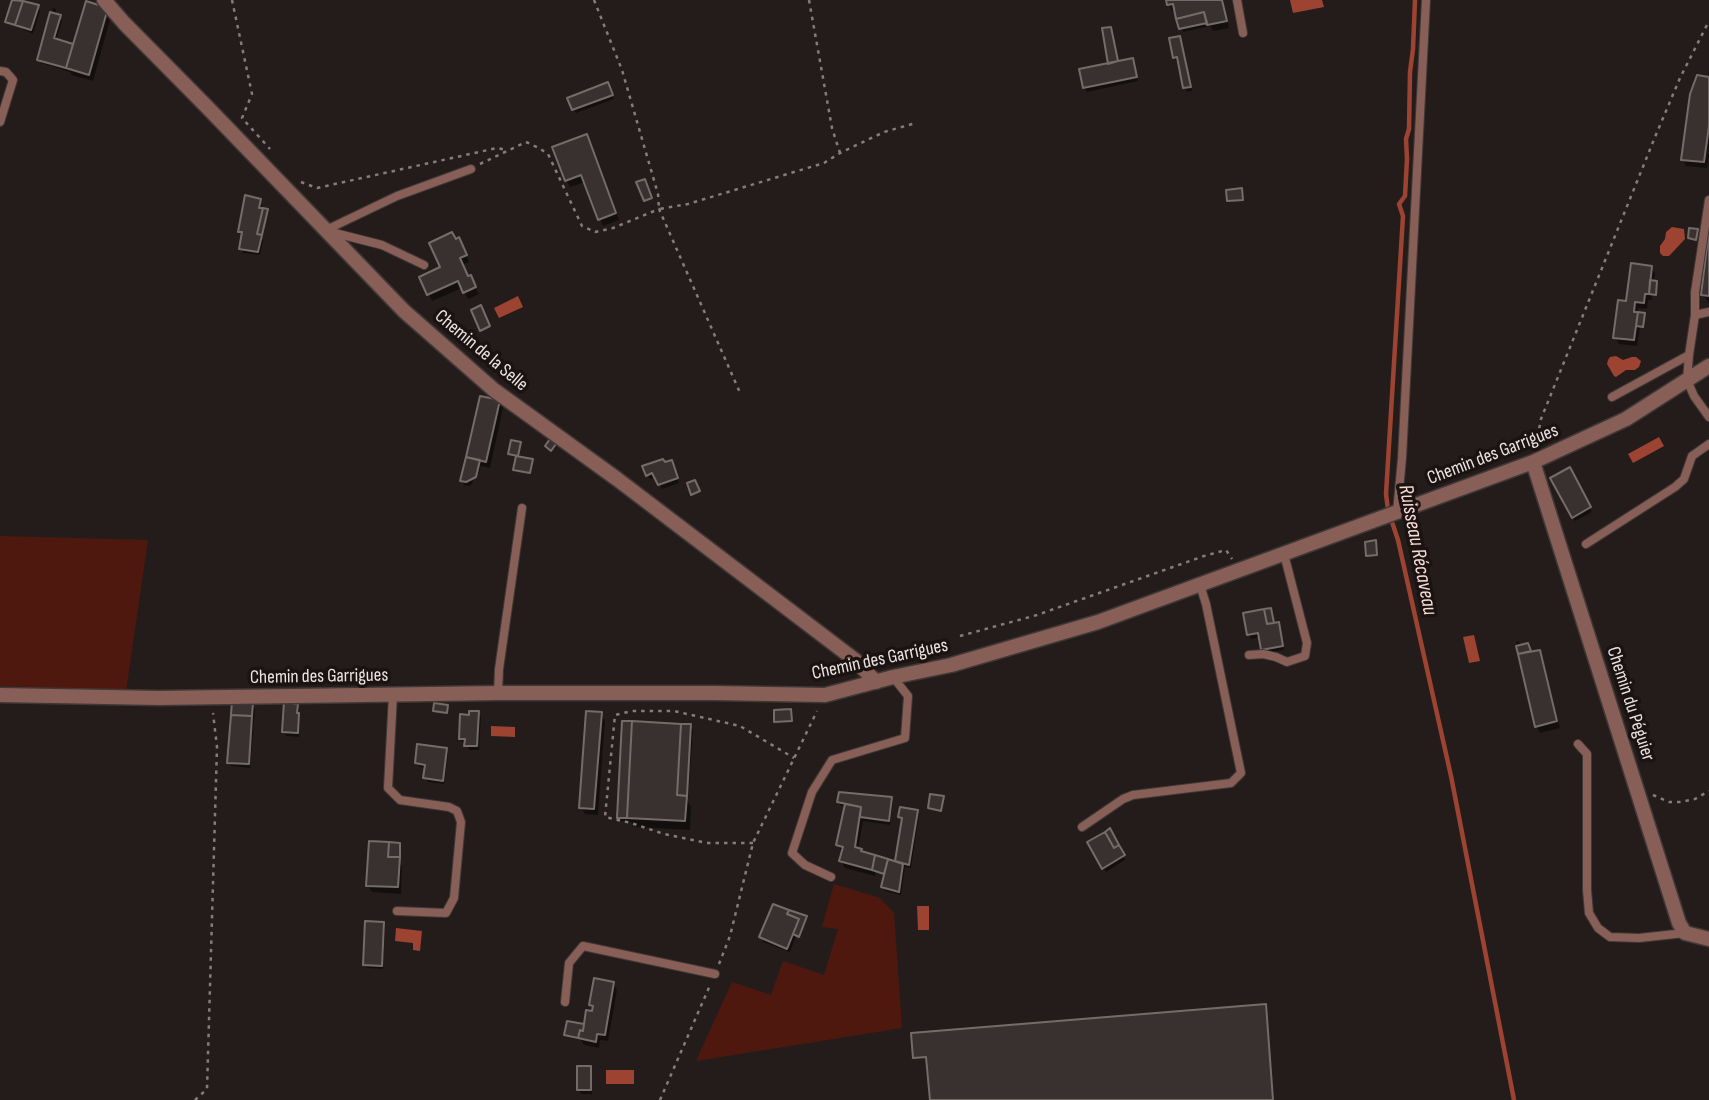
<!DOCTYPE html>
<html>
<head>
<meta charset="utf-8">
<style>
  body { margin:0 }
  canvas { display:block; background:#241c1b }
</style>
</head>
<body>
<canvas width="1709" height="1100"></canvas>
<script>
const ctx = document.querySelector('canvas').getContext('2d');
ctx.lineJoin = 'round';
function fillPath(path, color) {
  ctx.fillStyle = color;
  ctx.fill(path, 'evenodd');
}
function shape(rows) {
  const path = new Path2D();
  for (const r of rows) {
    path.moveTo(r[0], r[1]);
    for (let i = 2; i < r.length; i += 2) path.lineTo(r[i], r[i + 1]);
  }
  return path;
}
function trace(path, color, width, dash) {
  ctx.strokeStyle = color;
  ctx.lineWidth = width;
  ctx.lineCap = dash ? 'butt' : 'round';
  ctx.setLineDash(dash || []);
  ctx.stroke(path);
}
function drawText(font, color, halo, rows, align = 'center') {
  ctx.font = font + ' "Sofia Sans Condensed",sans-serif';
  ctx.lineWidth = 7;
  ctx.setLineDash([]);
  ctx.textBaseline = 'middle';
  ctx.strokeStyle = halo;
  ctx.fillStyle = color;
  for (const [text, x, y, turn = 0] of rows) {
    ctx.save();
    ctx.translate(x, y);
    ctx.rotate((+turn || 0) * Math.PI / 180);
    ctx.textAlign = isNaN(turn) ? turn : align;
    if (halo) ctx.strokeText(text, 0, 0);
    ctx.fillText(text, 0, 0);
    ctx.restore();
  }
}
fillPath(shape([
  [0,536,148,540,126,691,0,686],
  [834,884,880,898,894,913,902,1028,696,1061,732,982,771,995,783,961,824,975,838,929,822,927]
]), '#4e180e');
fillPath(shape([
  [1290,0,1322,0,1324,7,1293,13],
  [1672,227,1684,229,1685,239,1671,254,1669,256,1663,256,1660,253,1660,246,1665,239,1666,232],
  [518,296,523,307,499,318,494,308],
  [1616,356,1623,360,1632,357,1636,357,1641,361,1639,367,1635,370,1626,370,1616,377,1614,376,1607,364,1608,360,1610,357],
  [1659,437,1664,446,1633,463,1628,454],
  [1474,635,1480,661,1469,663,1463,637],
  [491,726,515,727,515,737,491,736],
  [917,906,929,906,929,930,918,930],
  [396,928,422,931,420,951,413,950,413,943,395,941],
  [606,1070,634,1070,634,1084,606,1084]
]), '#9c4331');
fillPath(shape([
  [14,0,38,7,40,11,33,34,19,28,23,30,24,26,7,21],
  [1167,0,1223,0,1229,28,1213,31,1210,26,1183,32,1177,10,1172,11],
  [53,8,56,9,56,16,60,17,62,21,56,41,72,45,74,48,107,9,111,16,93,81,72,75,70,72,41,63,38,59],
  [1110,29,1112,33,1119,63,1132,60,1138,81,1087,92,1084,88,1081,71,1110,65],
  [1179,38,1182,42,1192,91,1187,92,1185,88,1180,61,1177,62,1174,58,1171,40],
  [1709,79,1709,154,1707,168,1686,166,1682,159],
  [610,88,614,99,576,113,573,109],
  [590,143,619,220,603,226,585,182,570,187,566,180],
  [259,201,262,205,261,210,267,212,262,238,263,241,260,255,243,253,241,248,242,235,239,231],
  [1709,245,1709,304,1703,294],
  [462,246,469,262,462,265,479,294,468,299,462,288,432,301,421,278,442,268],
  [1651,267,1655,274,1654,282,1657,284,1656,296,1652,295,1652,300,1648,300,1647,309,1638,308,1637,314,1644,316,1643,328,1640,327,1637,346,1619,344,1615,337,1628,303],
  [499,401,503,408,490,468,481,466,476,482,480,465,477,465,472,484,469,486,464,485,462,481],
  [520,444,518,458,532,461,530,474,514,469,517,457,509,454],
  [673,466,679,483,662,489,656,477,650,479,644,467],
  [1569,469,1592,512,1575,521,1552,478],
  [1274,624,1278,624,1280,628,1284,650,1265,653,1260,637,1251,639,1249,635],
  [1519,641,1520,646,1528,645,1530,653,1539,652,1543,658,1560,728,1540,733,1536,726,1516,642],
  [252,705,255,709,250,768,231,766,229,762],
  [296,705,299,709,299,716,300,719,299,737,286,736,284,732],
  [478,713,481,717,479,750,469,750,466,743,463,743,460,739,471,717],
  [601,714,605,721,598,815,585,814,581,807],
  [690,726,693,730,688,802,691,807,690,830,634,827,631,822,621,821,619,817],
  [446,749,448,754,444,784,428,782,425,778,426,768,420,767,417,763],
  [891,798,893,802,890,825,863,821,858,850,862,854,896,863,903,822,900,817,917,811,919,815,911,868,905,867,901,895,885,891,883,887,886,875,876,872,875,876,845,868,841,861,842,852,838,845,846,807,841,806,839,802],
  [1110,831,1125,860,1106,872,1090,842],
  [399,845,399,861,402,866,401,894,372,892,368,886],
  [774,906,806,919,800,937,796,936,790,952,763,942,761,937],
  [383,924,385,928,383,969,367,968,364,964],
  [613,983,617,990,608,1041,600,1040,599,1048,584,1045,581,1040,567,1037,566,1035,585,1026,594,1013,591,1005],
  [590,1068,592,1072,592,1094,581,1094,579,1090]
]), '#0007');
trace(shape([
  [1415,0,1413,49,1410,72,1409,129,1406,139,1407,159,1405,196,1399,204,1403,216,1386,494,1388,510,1398,540,1451,776,1514,1100]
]), '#9c4331', 4.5);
const building = shape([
  [12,0,23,1,15,25,5,22,12,0],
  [1166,0,1222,0,1227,21,1207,25,1204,12,1176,19,1173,4,1167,5,1166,0],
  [23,1,39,5,31,30,15,25,23,1],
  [86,1,108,8,89,75,66,68,86,1],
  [50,12,61,15,54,38,73,44,66,68,37,60,50,12],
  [1204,12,1207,23,1179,29,1176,19,1204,12],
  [1111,27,1118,61,1108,64,1102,28,1111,27],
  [1180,36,1191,87,1183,88,1177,57,1173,58,1169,38,1180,36],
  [1133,58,1137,77,1083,88,1079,69,1133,58],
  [1697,75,1709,77,1709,126,1704,162,1681,160,1690,94,1697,75],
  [608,82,613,95,572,110,567,98,608,82],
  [587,134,616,213,598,220,581,175,565,181,552,147,587,134],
  [645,179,652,198,644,201,636,182,645,179],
  [1242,188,1243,200,1227,201,1226,190,1242,188],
  [245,195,261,199,259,208,263,208,257,234,262,235,258,252,239,249,242,232,238,232,245,195],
  [263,208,268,209,262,235,257,234,263,208],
  [1689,228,1698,229,1696,240,1688,238,1689,228],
  [1709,230,1709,296,1701,295,1709,230],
  [452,232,456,239,459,237,467,255,460,258,468,276,471,275,476,287,463,293,458,281,427,295,419,277,440,267,429,243,452,232],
  [1631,263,1652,266,1649,294,1645,294,1644,303,1635,302,1634,312,1638,312,1634,340,1613,338,1618,300,1626,301,1631,263],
  [1650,280,1657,281,1656,295,1649,294,1650,280],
  [481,305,490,326,480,331,471,310,481,305],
  [1638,312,1645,313,1643,327,1636,326,1638,312],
  [480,396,500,400,486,462,466,457,480,396],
  [552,436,558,441,551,451,545,446,552,436],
  [511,440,521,442,518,456,508,454,511,440],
  [516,456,533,459,530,473,513,470,516,456],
  [466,457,480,460,476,477,466,482,460,481,466,457],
  [663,459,665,462,672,460,678,478,658,485,652,473,646,476,642,466,663,459],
  [1570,467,1591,507,1572,518,1550,478,1570,467],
  [695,480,700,491,691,495,687,483,695,480],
  [1376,540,1377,555,1366,556,1365,542,1376,540],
  [1271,608,1274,623,1267,624,1264,609,1271,608],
  [1264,609,1267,624,1279,622,1283,646,1261,650,1258,633,1247,635,1243,613,1264,609],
  [1528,643,1531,651,1518,654,1516,646,1528,643],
  [1540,650,1557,721,1535,727,1518,654,1540,650],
  [232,701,253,703,252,716,231,715,232,701],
  [284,702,298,704,297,713,299,713,298,733,282,732,284,702],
  [434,703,448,705,447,713,433,711,434,703],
  [791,709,792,721,774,722,774,710,791,709],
  [469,711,479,711,477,746,464,746,465,739,459,739,460,714,469,715,469,711],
  [586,711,602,712,594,809,579,808,586,711],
  [231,715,252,716,249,764,227,763,231,715],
  [622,721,632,721,627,818,617,818,622,721],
  [632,721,681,724,677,795,687,796,685,821,627,818,632,721],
  [681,724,691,724,687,796,677,795,681,724],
  [417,744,447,748,443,781,423,778,425,765,415,763,417,744],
  [839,792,892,797,889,821,860,817,861,807,837,802,839,792],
  [930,794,944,796,941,811,928,808,930,794],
  [845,804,861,807,855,847,862,849,861,851,875,855,872,870,839,861,843,847,836,845,845,804],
  [900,807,918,810,909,865,895,861,902,818,898,817,900,807],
  [1110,828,1119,845,1114,848,1105,832,1110,828],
  [1105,832,1114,848,1119,845,1125,855,1102,869,1087,842,1105,832],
  [369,841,389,842,388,857,400,857,398,887,366,886,369,841],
  [389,842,400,843,400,857,388,857,389,842],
  [875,855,888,859,884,874,872,870,875,855],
  [888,859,903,864,899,892,881,887,888,859],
  [773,904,789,910,787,914,799,919,787,949,759,937,773,904],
  [789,910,807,916,799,937,793,934,799,919,787,914,789,910],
  [365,921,384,922,382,966,363,965,365,921],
  [594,978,614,982,605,1035,597,1034,596,1042,578,1038,580,1030,583,1031,586,1010,592,1011,593,1006,589,1005,594,978],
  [1266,1004,1273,1100,930,1100,926,1057,913,1058,911,1033,1266,1004],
  [567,1021,584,1024,583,1031,580,1030,578,1038,564,1035,567,1021],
  [577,1066,591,1066,591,1090,577,1090,577,1066]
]);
fillPath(building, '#39312f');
trace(building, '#756b69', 2);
const service = shape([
  [1237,0,1243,33],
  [0,71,6,72,13,80,0,122],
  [326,230,397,196,471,169],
  [331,232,382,245,424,265],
  [1695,315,1695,292,1709,200],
  [1689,355,1695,315,1709,312],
  [1612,397,1689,355,1687,380,1694,396,1709,417],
  [1397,512,1402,458,1426,0],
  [1586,544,1675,487,1684,479,1692,456,1709,444],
  [1249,655,1263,654,1276,657,1287,662,1305,656,1307,643,1284,554],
  [498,693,499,669,522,508],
  [393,695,388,788,400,800,449,807,457,811,461,822,454,898,446,913,397,911],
  [1578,744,1587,754,1587,890,1589,913,1598,928,1610,937,1639,938,1685,933],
  [1082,827,1123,799,1133,795,1231,783,1241,773,1206,604,1200,585],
  [831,877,805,865,792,853,812,792,832,760,905,738,908,696,893,677],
  [565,1002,569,963,583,946,715,974]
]);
const minor = shape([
  [104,0,124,23,208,108,404,311,494,390,617,479,855,660,876,682],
  [1533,462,1679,923,1685,933,1709,939],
  [0,695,159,698,498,693,714,693,825,695,893,677,951,665,1098,622,1533,462,1626,419,1709,366]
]);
trace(service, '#403837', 10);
trace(minor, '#403837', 17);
trace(shape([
  [232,0,252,94,242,118,270,149],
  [594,0,622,70,658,194,659,209,688,204,824,163,840,153,884,132,916,123],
  [809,0,832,128,840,153],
  [480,164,526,142,539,148,548,154,582,226,595,232,613,228,659,209,741,395],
  [301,182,317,188,497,148,506,150],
  [1536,445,1541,419,1655,137,1680,78,1709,21],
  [960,636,1037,615,1204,556,1226,550,1232,559],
  [1653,795,1669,802,1681,802,1695,799,1709,791],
  [753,843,707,843,664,834,631,823,605,817,615,715,632,711,674,711,740,726,794,758],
  [719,964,730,936,753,843,817,711],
  [195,1100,207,1089,217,747,213,713],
  [660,1100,711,983]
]), '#847d7c', 2.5, [3.5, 5]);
trace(service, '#885f56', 8);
trace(minor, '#885f56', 14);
drawText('19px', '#eae4e3', '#1b1312', [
  ["Chemin de la Selle",481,351,40],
  ["Chemin des Garrigues",1493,455,-21],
  ["Chemin des Garrigues",880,660,-12],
  ["Chemin des Garrigues",319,677,-1],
  ["Chemin du Péguier",1630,704,72]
]);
drawText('italic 21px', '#f8ddd7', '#1b1312', [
  ["Ruisseau Récaveau",1417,550,79]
]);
</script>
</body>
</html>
